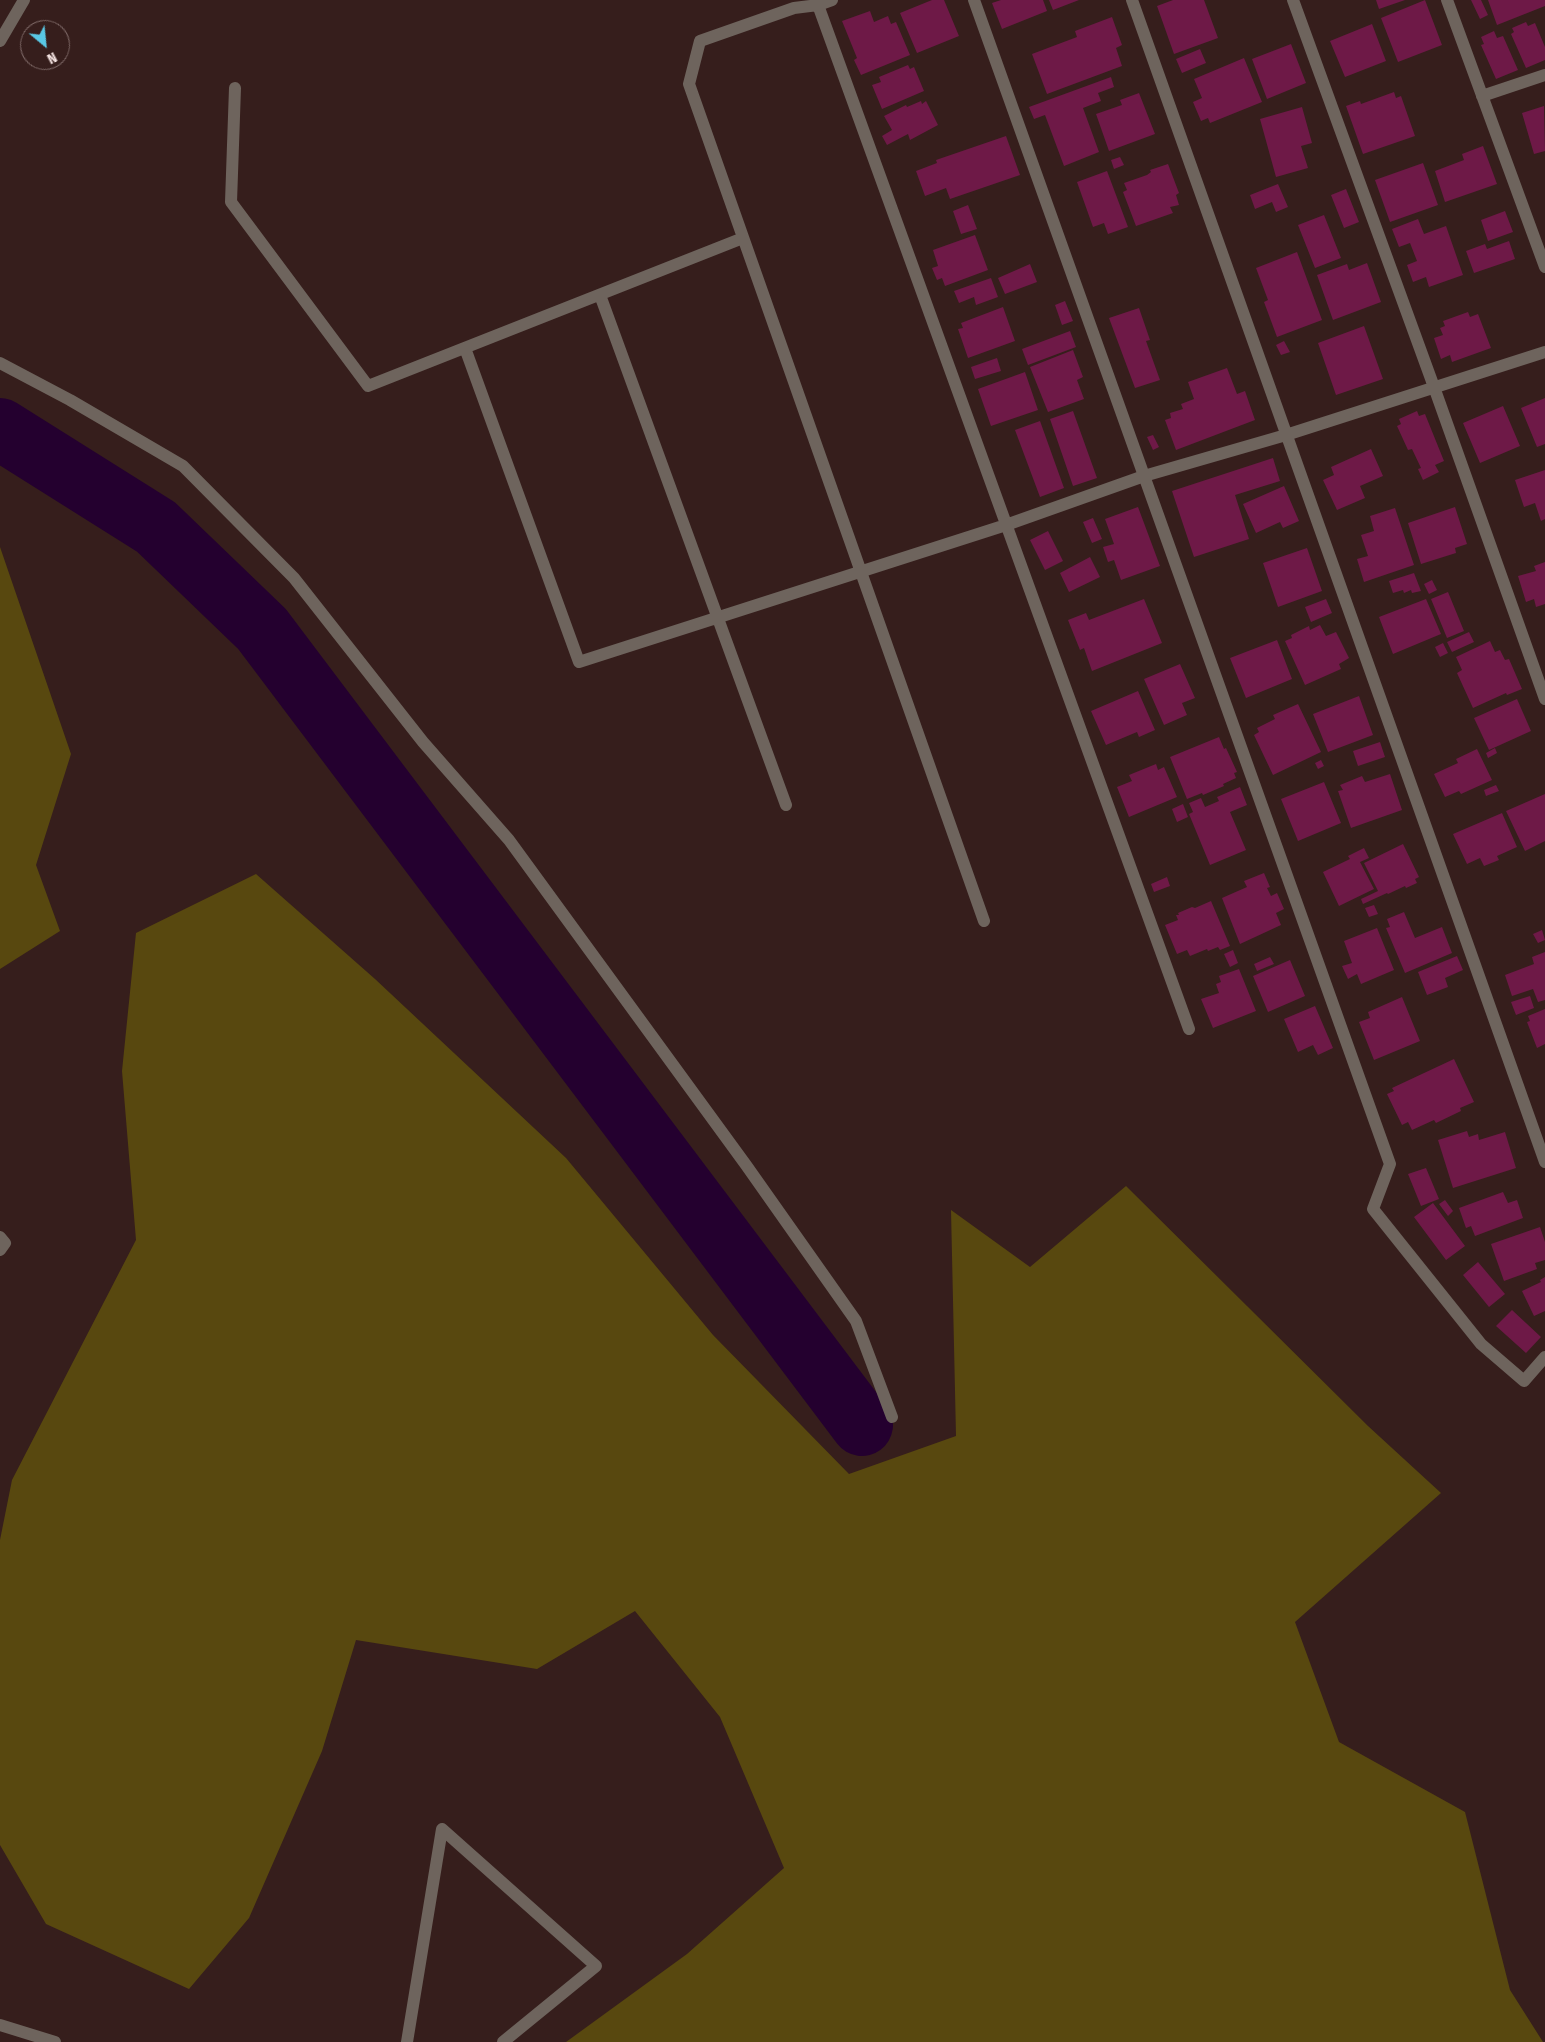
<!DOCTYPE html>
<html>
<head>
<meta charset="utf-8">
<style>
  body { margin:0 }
  #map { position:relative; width:1545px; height:2042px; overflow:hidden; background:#361e1c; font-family:"Fira Sans Condensed",sans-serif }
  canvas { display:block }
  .north { position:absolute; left:20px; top:20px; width:50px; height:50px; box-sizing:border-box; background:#361e1c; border:1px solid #836e6c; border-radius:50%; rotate:152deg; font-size:14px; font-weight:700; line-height:20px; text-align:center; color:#f6e5e3 }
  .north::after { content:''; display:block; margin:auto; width:18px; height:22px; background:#59c8e5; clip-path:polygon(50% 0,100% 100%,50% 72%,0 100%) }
</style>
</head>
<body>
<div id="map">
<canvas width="1545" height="2042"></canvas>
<div class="north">N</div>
</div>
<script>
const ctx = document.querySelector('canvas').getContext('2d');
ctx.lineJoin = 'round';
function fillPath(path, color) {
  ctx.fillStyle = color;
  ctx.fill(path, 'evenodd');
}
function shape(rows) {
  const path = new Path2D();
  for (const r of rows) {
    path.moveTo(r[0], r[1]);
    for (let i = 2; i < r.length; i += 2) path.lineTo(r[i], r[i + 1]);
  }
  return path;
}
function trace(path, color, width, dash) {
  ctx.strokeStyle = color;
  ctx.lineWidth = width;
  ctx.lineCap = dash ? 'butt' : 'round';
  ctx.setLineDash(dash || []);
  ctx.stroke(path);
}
fillPath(shape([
  [0,547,71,754,36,865,60,931,0,969],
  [256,874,375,979,566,1158,713,1335,849,1474,956,1436,951,1210,1030,1267,1126,1186,1368,1426,1441,1493,1295,1622,1339,1742,1465,1812,1510,1990,1543,2042,566,2042,687,1954,784,1868,720,1717,635,1611,537,1669,356,1640,322,1751,249,1918,189,1989,46,1924,0,1845,0,1540,12,1480,136,1240,122,1071,136,933]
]), '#58480f');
trace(shape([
  [0,429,156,527,262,629,862,1425]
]), '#24002f', 62);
fillPath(shape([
  [932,0,944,0,959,36,917,53,900,13],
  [1001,0,1043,0,1047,11,1002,29,992,3],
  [1049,0,1079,0,1053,10],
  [1173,0,1204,0,1218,38,1174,54,1157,6],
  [1376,0,1405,0,1379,9],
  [1425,0,1442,45,1398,62,1381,18],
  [1471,0,1481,0,1488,15,1480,19],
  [1488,0,1545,0,1545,6,1497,25],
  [870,11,874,22,888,16,891,24,896,22,910,55,861,75,854,60,857,58,855,53,842,21],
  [1112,17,1122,45,1116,48,1122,66,1047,94,1032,54,1077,37,1075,31],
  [1526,22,1528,26,1535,23,1545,47,1545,60,1526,68,1511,34,1514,32,1512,28],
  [1372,24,1386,61,1345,77,1330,41],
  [1494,31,1497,38,1503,36,1518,70,1496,79,1481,45,1484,44,1481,37],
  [1291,44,1306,83,1267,99,1252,59],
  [1200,49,1206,63,1182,73,1176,59],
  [1244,58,1262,102,1210,123,1208,118,1201,121,1193,102,1202,98,1194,79],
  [908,65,910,69,914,67,924,91,882,109,872,85,881,82,879,77],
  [1111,77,1114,87,1098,93,1101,101,1083,108,1099,152,1064,166,1045,115,1034,119,1029,107],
  [1394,92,1396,98,1401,96,1415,136,1363,154,1346,106,1360,101,1361,104],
  [1139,93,1155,134,1109,151,1096,114,1122,105,1120,100],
  [921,101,922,104,926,101,938,125,910,140,908,134,887,145,882,136,892,130,884,116,906,105,907,107],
  [1544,106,1545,151,1534,154,1522,113],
  [1302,107,1312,143,1301,146,1308,168,1276,177,1260,119],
  [1006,136,1020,175,950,199,946,188,925,196,916,171,937,163,936,160],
  [1483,146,1497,184,1445,202,1435,171,1464,160,1462,154],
  [1120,157,1124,165,1114,169,1111,160],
  [1423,163,1438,205,1390,222,1375,180],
  [1168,164,1179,193,1176,195,1179,205,1170,207,1173,213,1136,226,1123,192,1127,190,1124,183,1147,175,1151,172,1150,170],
  [1107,171,1128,227,1108,234,1104,223,1093,227,1077,182],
  [1278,184,1288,207,1276,212,1272,202,1255,209,1250,195],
  [1346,189,1359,222,1344,228,1331,195],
  [968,205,977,229,961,234,953,211],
  [1505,211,1513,232,1488,241,1481,220],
  [1324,215,1341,258,1315,268,1298,225],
  [1418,219,1424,234,1446,226,1463,275,1429,287,1426,277,1413,282,1407,265,1417,261,1410,243,1399,247,1392,229],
  [975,235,988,270,945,286,942,278,937,280,932,268,938,266,933,250],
  [1509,241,1515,259,1474,273,1466,251,1485,244,1487,249],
  [1297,252,1322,320,1277,337,1264,302,1268,300,1256,268],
  [1367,263,1381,302,1333,320,1317,275,1347,264,1349,270],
  [1030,264,1037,282,1005,294,998,278],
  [991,278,998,297,976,305,974,297,959,303,954,291],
  [1065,301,1073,321,1062,325,1055,305],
  [1003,307,1015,341,968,358,958,329,963,328,961,323],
  [1139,308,1150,340,1146,341,1160,380,1135,388,1109,318],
  [1468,312,1470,317,1478,314,1491,348,1452,362,1450,355,1441,359,1434,338,1443,335,1440,328,1445,326,1443,321],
  [1364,326,1383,379,1336,395,1318,343],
  [1070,331,1076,347,1028,365,1022,349],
  [1284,341,1290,352,1281,355,1276,345],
  [1073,350,1083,377,1077,380,1084,399,1048,412,1030,367],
  [997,358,1001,371,975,379,971,367],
  [1227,368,1237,394,1245,391,1255,420,1176,450,1165,420,1171,418,1170,413,1183,409,1181,404,1194,399,1188,382],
  [1025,372,1038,410,991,426,978,389],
  [1545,398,1545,444,1537,447,1521,408],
  [1503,406,1520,446,1480,463,1463,423],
  [1073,411,1097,478,1073,486,1050,419],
  [1417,411,1419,416,1425,414,1444,461,1435,465,1439,472,1423,480,1418,469,1421,468,1412,449,1408,450,1397,426,1401,424,1399,419],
  [1040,421,1064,488,1040,497,1015,430],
  [1153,435,1159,447,1153,450,1147,437],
  [1371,449,1383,476,1360,486,1365,498,1337,510,1323,480,1334,475,1331,467],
  [1273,458,1280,481,1235,495,1249,539,1194,557,1172,491],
  [1545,470,1545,519,1541,521,1535,503,1524,507,1515,480],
  [1284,486,1299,521,1283,528,1280,522,1256,533,1243,504],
  [1138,507,1160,566,1121,580,1114,560,1108,562,1103,547,1114,544,1105,519],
  [1455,507,1467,544,1455,548,1456,553,1421,564,1408,523],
  [1395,508,1414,565,1364,582,1357,559,1368,556,1361,535,1374,531,1370,516],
  [1093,518,1102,539,1092,543,1083,522],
  [1048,531,1063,561,1045,570,1030,540],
  [1307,548,1322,591,1278,607,1263,563],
  [1090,557,1100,577,1069,592,1060,573],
  [1545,562,1545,604,1536,607,1534,599,1526,602,1518,576,1536,571,1534,566],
  [1414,573,1421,591,1412,593,1411,590,1404,593,1403,590,1393,593,1389,581],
  [1432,580,1437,590,1429,594,1424,584],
  [1448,592,1464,631,1447,638,1431,599],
  [1144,599,1162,643,1092,671,1084,648,1080,650,1068,620,1086,613,1089,620],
  [1326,599,1332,613,1311,622,1305,607],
  [1426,599,1441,634,1393,654,1379,617],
  [1320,625,1326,636,1336,632,1349,658,1339,664,1341,669,1305,685,1285,641,1292,638,1291,635,1309,626,1310,630],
  [1469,632,1474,642,1452,652,1447,642],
  [1277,640,1292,679,1246,698,1230,658],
  [1490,641,1495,652,1500,650,1505,660,1509,659,1522,689,1507,695,1506,693,1473,708,1457,673,1462,670,1456,657],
  [1443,643,1448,653,1440,657,1435,647],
  [1180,664,1195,698,1182,703,1187,715,1164,725,1144,679],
  [1138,691,1155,730,1139,737,1137,732,1106,745,1091,711],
  [1359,696,1373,735,1328,752,1313,714],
  [1517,699,1531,731,1489,750,1474,718],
  [1298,704,1321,752,1273,775,1254,735,1259,732,1257,728,1275,719,1273,715],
  [1219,737,1224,749,1226,748,1237,772,1234,773,1236,778,1223,784,1224,786,1203,795,1202,793,1187,799,1170,757],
  [1380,742,1385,757,1358,766,1353,751],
  [1495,748,1497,753,1488,758,1486,753],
  [1477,749,1492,780,1461,794,1459,791,1445,797,1434,774,1458,763,1456,759],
  [1321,760,1324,766,1318,769,1315,763],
  [1156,764,1158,770,1164,767,1177,797,1129,817,1117,787,1132,781,1129,775],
  [1390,774,1402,810,1351,828,1338,791,1343,790,1340,785,1362,776,1365,782],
  [1324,782,1341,823,1298,841,1281,799],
  [1496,785,1499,791,1486,796,1484,790],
  [1240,787,1247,805,1230,812,1246,850,1210,865,1189,814,1193,812,1189,803,1201,798,1205,807,1219,801,1217,797],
  [1545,794,1545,841,1525,851,1506,811],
  [1183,804,1188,817,1177,822,1172,809],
  [1502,813,1517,847,1497,856,1499,860,1484,866,1480,858,1467,864,1453,834],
  [1403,844,1419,877,1415,879,1417,883,1406,888,1405,886,1388,894,1387,893,1363,904,1361,899,1378,891,1364,863],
  [1364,848,1369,858,1360,862,1374,889,1339,906,1323,872,1350,859,1348,856],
  [1264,873,1270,887,1267,888,1271,896,1277,893,1284,909,1276,913,1281,925,1240,944,1222,898,1247,887,1244,881],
  [1167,877,1170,886,1154,892,1151,884],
  [1211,901,1230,946,1220,950,1218,947,1208,951,1207,949,1190,956,1187,950,1177,954,1165,925,1178,920,1176,915,1179,915,1178,913,1192,907,1195,908],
  [1374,905,1378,914,1369,917,1365,908],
  [1404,912,1415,938,1442,927,1452,953,1405,973,1386,928,1390,927,1387,919],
  [1377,928,1394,970,1361,984,1357,974,1348,979,1342,966,1352,963,1344,941],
  [1542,930,1545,940,1538,943,1533,934],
  [1233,950,1238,963,1230,967,1224,954],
  [1545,952,1545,1000,1538,1002,1533,989,1512,996,1505,975,1534,964,1532,957],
  [1457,956,1463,970,1445,978,1448,987,1427,995,1418,972],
  [1270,957,1274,964,1257,971,1254,964],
  [1290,960,1305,996,1268,1012,1253,976],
  [1239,969,1256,1011,1213,1028,1201,999,1219,993,1216,984,1221,982,1219,976],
  [1530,996,1534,1008,1516,1015,1511,1002],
  [1402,997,1420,1041,1374,1060,1359,1022,1370,1018,1368,1012],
  [1315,1006,1333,1048,1318,1055,1313,1045,1298,1052,1284,1019],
  [1545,1009,1545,1044,1537,1048,1527,1022,1530,1021,1528,1016],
  [1454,1059,1474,1102,1460,1108,1461,1111,1436,1123,1434,1120,1412,1130,1408,1122,1402,1125,1387,1094,1394,1091,1392,1088],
  [1467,1131,1469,1137,1478,1134,1479,1140,1505,1132,1516,1168,1453,1188,1438,1140],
  [1426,1168,1439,1199,1421,1206,1408,1174],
  [1503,1192,1508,1203,1517,1200,1523,1218,1475,1236,1471,1226,1466,1228,1459,1208],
  [1445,1200,1453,1211,1448,1216,1439,1204],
  [1433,1203,1465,1246,1446,1260,1414,1217],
  [1540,1227,1545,1242,1545,1260,1535,1263,1537,1269,1504,1281,1491,1244],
  [1478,1262,1505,1294,1489,1307,1463,1275],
  [1545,1277,1545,1311,1534,1316,1522,1291,1541,1282,1540,1280],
  [1512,1310,1541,1337,1526,1353,1496,1326]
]), '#6e1947');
trace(shape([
  [0,41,24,0],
  [0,363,70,400,183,466,294,578,423,742,509,840,746,1165,856,1321,892,1417]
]), '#6e645d', 12);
trace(shape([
  [832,0,818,5,794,8,700,41,689,84,984,921],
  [974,0,1390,1164,1373,1209,1481,1344,1524,1381,1545,1357],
  [1132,0,1545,1162],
  [1293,0,1434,387,1545,699],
  [1447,0,1545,267],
  [818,5,1189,1029],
  [235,88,231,202,368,386,743,238],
  [1482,96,1545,75],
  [600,295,786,805],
  [465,348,579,662,1006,525,1144,476,1286,435,1545,352],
  [0,1237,5,1243,0,1250],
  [0,2025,55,2042],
  [407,2042,442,1829,596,1966,503,2042]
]), '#6e645d', 12);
</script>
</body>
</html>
